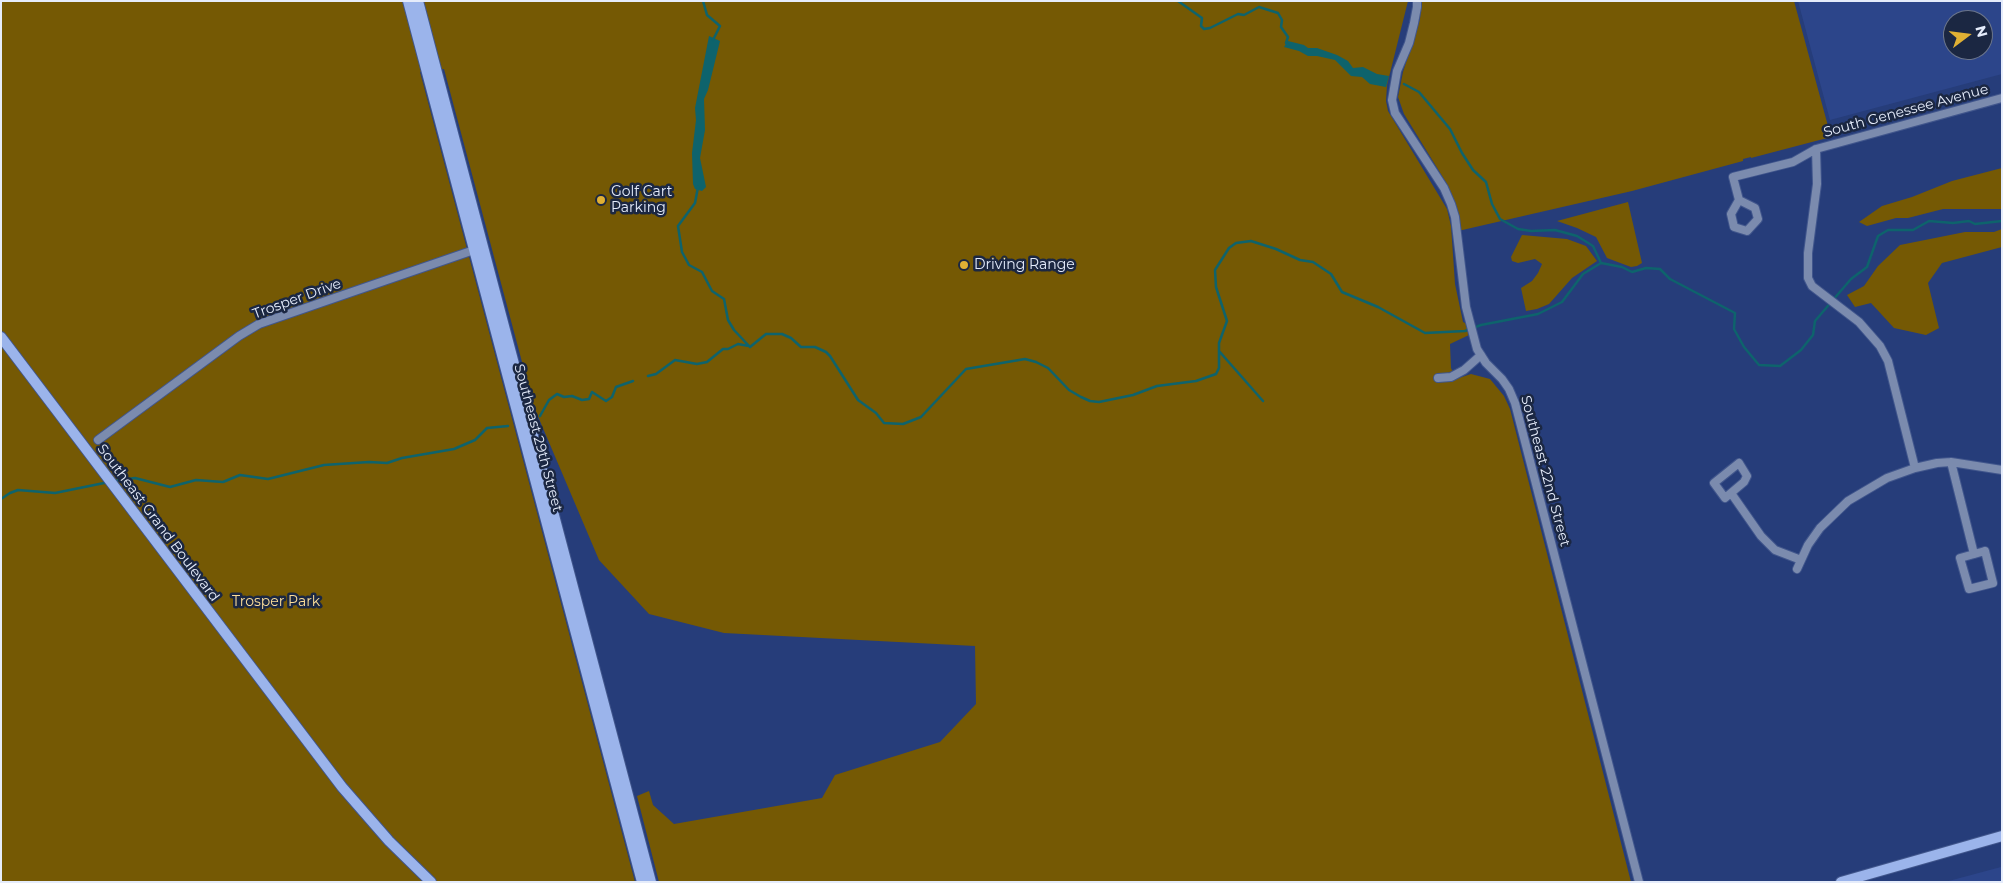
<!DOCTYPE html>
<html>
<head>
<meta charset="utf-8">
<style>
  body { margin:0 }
  #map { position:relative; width:2003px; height:883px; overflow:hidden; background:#263d7a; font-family:Montserrat,sans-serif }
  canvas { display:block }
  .frame { position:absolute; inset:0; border:2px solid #e5ecfb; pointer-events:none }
  .north { position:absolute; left:1943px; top:10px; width:50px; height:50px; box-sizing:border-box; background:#1b2742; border:1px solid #6c768c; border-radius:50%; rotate:75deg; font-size:14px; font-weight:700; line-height:20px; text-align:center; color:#e5ecfb }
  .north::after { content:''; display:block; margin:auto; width:18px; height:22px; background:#e0b034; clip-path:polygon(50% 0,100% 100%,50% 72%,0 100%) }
</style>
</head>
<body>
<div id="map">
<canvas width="2003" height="883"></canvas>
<div class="frame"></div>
<div class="north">N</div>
</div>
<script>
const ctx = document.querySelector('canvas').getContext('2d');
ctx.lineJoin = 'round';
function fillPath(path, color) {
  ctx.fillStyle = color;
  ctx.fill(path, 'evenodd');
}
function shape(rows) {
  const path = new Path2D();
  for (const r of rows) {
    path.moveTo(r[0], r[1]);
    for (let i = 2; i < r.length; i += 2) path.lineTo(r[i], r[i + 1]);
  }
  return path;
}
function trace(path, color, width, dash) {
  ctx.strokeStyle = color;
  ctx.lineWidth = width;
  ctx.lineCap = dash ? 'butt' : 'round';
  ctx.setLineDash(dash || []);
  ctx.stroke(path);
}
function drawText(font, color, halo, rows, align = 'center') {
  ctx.font = font + ' Montserrat,sans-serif';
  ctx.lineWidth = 5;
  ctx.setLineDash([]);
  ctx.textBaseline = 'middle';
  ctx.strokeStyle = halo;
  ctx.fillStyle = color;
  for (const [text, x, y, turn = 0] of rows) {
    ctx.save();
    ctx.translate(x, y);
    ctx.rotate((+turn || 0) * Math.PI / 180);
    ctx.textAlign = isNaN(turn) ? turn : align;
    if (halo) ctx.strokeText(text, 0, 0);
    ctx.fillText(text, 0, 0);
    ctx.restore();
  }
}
fillPath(shape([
  [1798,1,2002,1,2002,74,1830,120],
  [1953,20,1983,20,1983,50,1953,50],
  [2001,867,2002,882,1945,882]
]), '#2c458a');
fillPath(shape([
  [1,1,1408,1,1387,85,1386,101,1388,111,1447,209,1451,226,1455,284,1463,322,1467,324,1469,335,1450,344,1451,368,1456,379,1471,374,1490,379,1504,396,1510,409,1631,882,659,882,637,796,649,791,653,805,674,824,822,798,835,775,940,742,976,704,975,646,724,633,649,614,599,560,534,407,444,69,420,72,635,882,1,882],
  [1421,1,1794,1,1831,137,1751,158,1751,157,1743,159,1743,161,1632,191,1458,231,1456,210,1447,184,1404,114,1398,97,1403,72,1420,19],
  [2002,168,2002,209,1943,209,1908,218,1896,218,1867,226,1859,222,1882,206,1912,197,1952,181],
  [1628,202,1642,263,1637,266,1631,267,1607,258,1596,237,1577,228,1557,221],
  [2002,229,2002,247,1942,263,1928,283,1939,328,1926,335,1894,328,1871,303,1855,307,1847,295,1864,286,1878,266,1900,245,1965,232,1994,232],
  [1522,235,1567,239,1586,246,1597,261,1572,278,1549,304,1537,309,1526,311,1521,288,1532,281,1538,273,1542,264,1535,259,1518,263,1512,261,1511,257]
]), '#755904');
fillPath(shape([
  [709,36,720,41,708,90,704,99,705,130,700,158,706,187,702,191,695,189,693,184,692,153,696,120,695,108],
  [1288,41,1304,45,1308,48,1317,48,1337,55,1348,61,1353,68,1363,67,1377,74,1389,76,1386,87,1370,84,1362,77,1351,76,1335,60,1317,56,1308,56,1299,51,1284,47]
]), '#0e636c');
trace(shape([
  [703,1,707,15,720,26,713,40],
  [1178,1,1202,18,1201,26,1204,29,1210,28,1238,14,1244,15,1259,7,1278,13,1282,20,1281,27,1288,37,1286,43,1288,45],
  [1404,84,1419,92,1450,129,1462,153,1473,170,1486,182,1492,204,1500,219,1518,229,1531,231,1555,230,1577,236,1593,246,1601,263],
  [698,187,695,203,678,226,682,252,689,265,702,272,712,291,724,299,728,320,734,330,750,347],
  [750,347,766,334,782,334,791,338,801,347,815,347,826,352,830,356,858,400,876,413,884,423,903,424,921,417,966,369,1025,359,1036,362,1048,368,1069,390,1081,397,1090,401,1099,402,1133,395,1157,386,1196,381,1216,374,1219,368,1219,343,1227,321,1216,287,1215,270,1229,248,1236,243,1251,241,1276,249,1300,260,1313,262,1331,274,1342,292,1378,307,1425,333,1465,331,1481,325,1538,314,1562,302,1583,274,1601,263,1622,267,1632,272,1646,268,1660,269,1670,279,1735,313,1734,329,1744,347,1759,365,1780,366,1801,350,1813,335,1815,321,1851,279,1867,267,1878,236,1888,230,1913,230,1929,221,1953,223,1969,221,1975,224,2002,221],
  [1219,351,1263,401],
  [648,376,656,374,675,360,697,364,707,362,723,349,728,349,738,344,749,346],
  [540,416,549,400,557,394,564,397,572,396,582,400,589,399,592,392,606,401,612,397,616,387,633,381],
  [114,481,135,478,170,487,196,480,223,482,240,475,268,479,324,465,369,462,387,463,402,458,454,449,475,440,487,428,508,426],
  [1,499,10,493,18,490,55,493,109,482]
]), '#0e636c', 2.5);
const street = shape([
  [1417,1,1417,7,1414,23,1409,43,1397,71,1392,100,1395,113,1444,188,1451,204,1455,217,1466,307,1477,349,1486,363,1502,379,1509,389,1515,403,1639,882],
  [1816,149,1817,184,1808,253,1808,278,1812,286,1859,322,1880,346,1888,361,1915,468],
  [1739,200,1755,208,1758,219,1747,231,1734,227,1731,214,1739,200,1733,177,1793,162,1816,149,2002,98],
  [1438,378,1451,377,1464,370,1481,355],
  [98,440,239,336,259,324,474,250],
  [1951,462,1974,554],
  [1739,463,1747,476,1744,482,1725,498,1714,483,1739,463],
  [1731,493,1761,536,1775,550,1801,560],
  [1985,551,1993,583,1969,589,1960,558,1985,551],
  [1797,569,1808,545,1820,528,1848,501,1887,478,1915,468,1937,463,1951,462,2002,470]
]);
const secondary = shape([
  [408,1,642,882],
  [418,1,651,882],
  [1,337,342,787,389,841,431,882],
  [1841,882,2002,836]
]);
trace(street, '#41568c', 10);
trace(secondary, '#41568c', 12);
trace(street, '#7b8bae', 8);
trace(secondary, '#9bb4eb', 10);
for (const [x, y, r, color] of [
  [601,200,5,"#e0b034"],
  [964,265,5,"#e0b034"]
]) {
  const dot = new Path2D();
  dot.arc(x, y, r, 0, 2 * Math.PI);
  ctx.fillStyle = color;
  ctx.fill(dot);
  trace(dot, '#1b2742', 2);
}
drawText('14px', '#e5ecfb', '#1b2742', [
  ["South Genessee Avenue",1906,111,-15],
  ["Trosper Drive",297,299,-20],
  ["Southeast 29th Street",538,438,75],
  ["Southeast 22nd Street",1545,471,75],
  ["Southeast Grand Boulevard",158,523,53]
]);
drawText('14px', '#e5ecfb', '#1b2742', [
  ["Golf Cart",611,192],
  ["Parking",611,208],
  ["Driving Range",974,265]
], 'left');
drawText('14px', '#fdde99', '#1b2742', [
  ["Trosper Park",276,602]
]);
</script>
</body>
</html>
